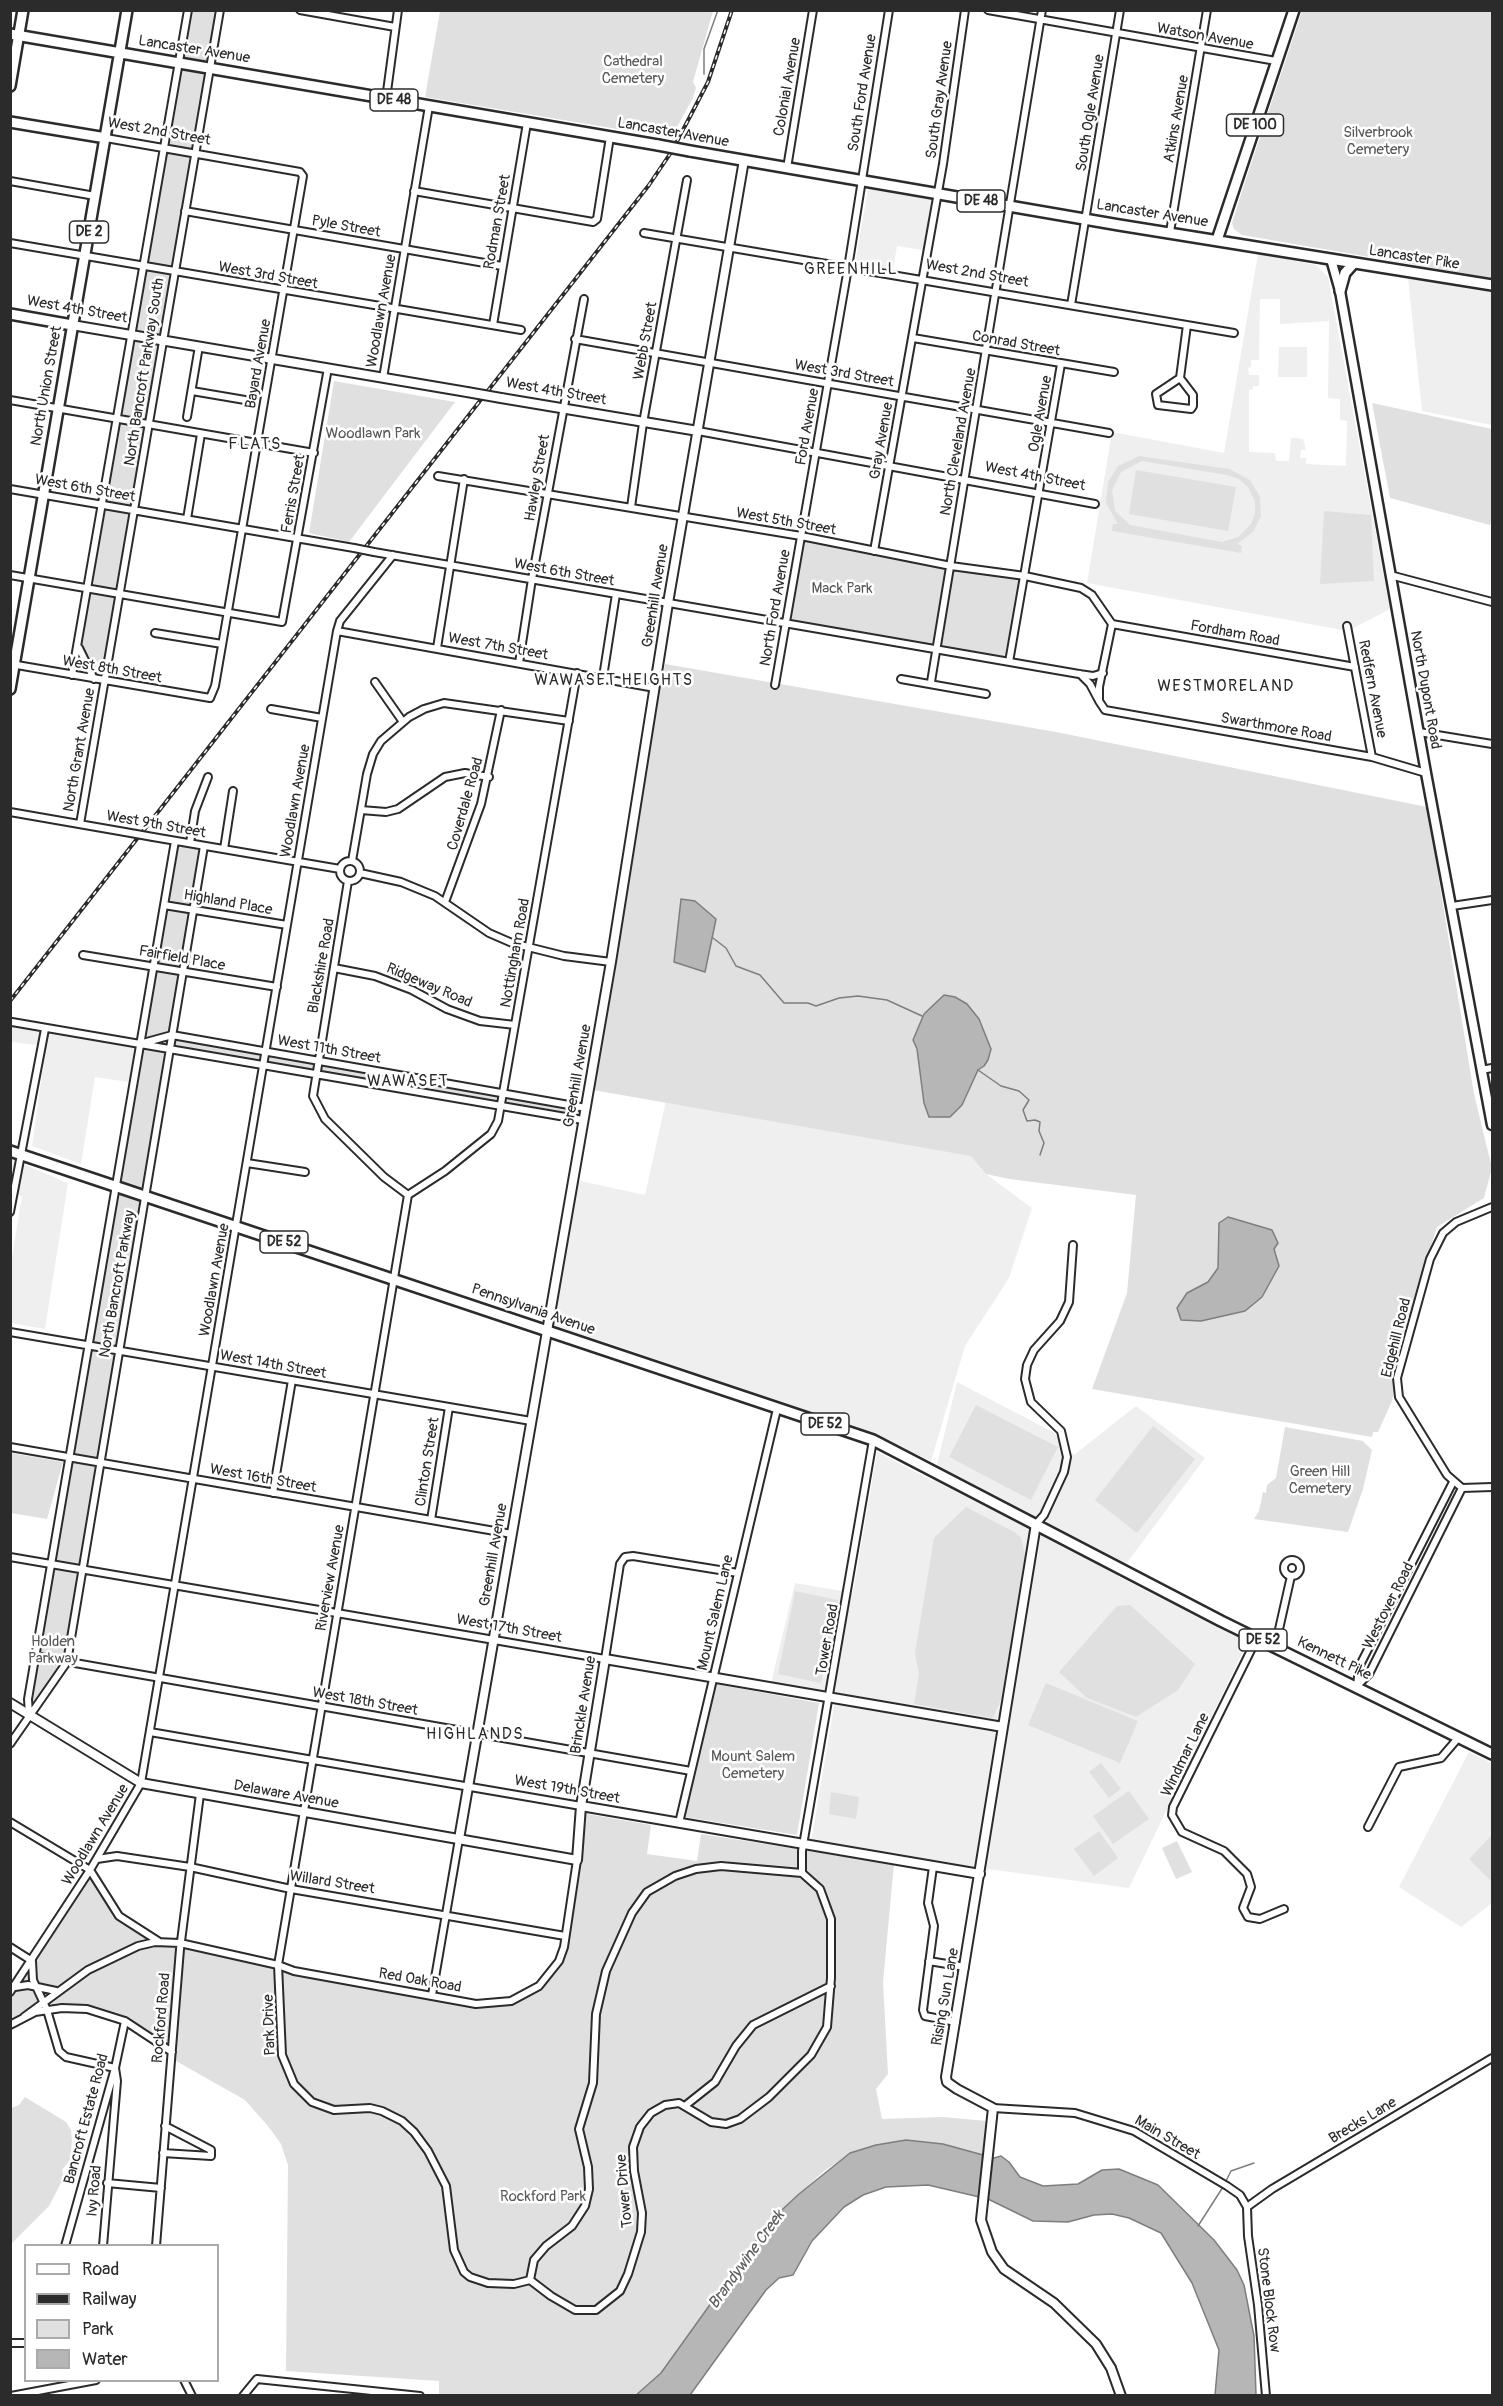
<!DOCTYPE html>
<html>
<head>
<meta charset="utf-8">
<style>
  body { margin:0 }
  #map { position:relative; width:1503px; height:2406px; overflow:hidden; background:#fff; font-family:Pangolin,sans-serif }
  canvas { display:block }
  .frame { position:absolute; inset:0; border:12px solid #2b2b2b; pointer-events:none }
  .legend { position:absolute; left:24px; top:2244px; width:195px; height:138px; box-sizing:border-box; background:#fff; border:2px solid #aaa; margin:0; padding:8px 10px; list-style:none; font-size:18px; color:#2b2b2b }
  .legend li { display:flex; align-items:center; gap:12px; height:30px }
  .legend b { width:30px; border:2px solid #aaa }
</style>
</head>
<body>
<div id="map">
<canvas width="1503" height="2406"></canvas>
<div class="frame"></div>
<ul class="legend">
<li><b style="height:8px;background:#fff"></b>Road</li>
<li><b style="height:8px;background:#2b2b2b"></b>Railway</li>
<li><b style="height:16px;background:#e0e0e0"></b>Park</li>
<li><b style="height:16px;background:#b6b6b6"></b>Water</li>
</ul>
</div>
<script>
const ctx = document.querySelector('canvas').getContext('2d');
ctx.lineJoin = 'round';
function fillPath(path, color) {
  ctx.fillStyle = color;
  ctx.fill(path, 'evenodd');
}
function shape(rows) {
  const path = new Path2D();
  for (const r of rows) {
    if (r.length === 3) {
      path.moveTo(r[0] + r[2], r[1]);
      path.arc(r[0], r[1], r[2], 0, 2 * Math.PI);
      continue;
    }
    path.moveTo(r[0], r[1]);
    for (let i = 2; i < r.length; i += 2) path.lineTo(r[i], r[i + 1]);
  }
  return path;
}
function trace(path, color, width, dash) {
  ctx.strokeStyle = color;
  ctx.lineWidth = width;
  ctx.lineCap = dash ? 'butt' : 'round';
  ctx.setLineDash(dash || []);
  ctx.stroke(path);
}
function drawText(font, color, halo, rows, align = 'center') {
  ctx.font = font + ' Pangolin,sans-serif';
  ctx.lineWidth = 5;
  ctx.setLineDash([]);
  ctx.textBaseline = 'middle';
  ctx.strokeStyle = halo;
  ctx.fillStyle = color;
  for (const [text, x, y, turn = 0] of rows) {
    ctx.save();
    ctx.translate(x, y);
    ctx.rotate((+turn || 0) * Math.PI / 180);
    ctx.textAlign = isNaN(turn) ? turn : align;
    if (halo) ctx.strokeText(text, 0, 0);
    ctx.fillText(text, 0, 0);
    ctx.restore();
  }
}
fillPath(shape([
  [868,189,931,200,923,250,897,246,893,270,855,264],
  [1258,254,1316,265,1328,277,1390,609,1348,631,1087,583,1112,432,1224,453],
  [1260,299,1280,299,1280,324,1329,321,1328,398,1340,399,1340,420,1347,421,1346,466,1306,464,1306,458,1300,458,1301,450,1306,450,1303,439,1296,438,1291,438,1289,461,1276,461,1275,453,1249,452,1249,390,1253,389,1253,386,1259,386,1259,375,1249,375,1248,368,1251,367,1251,360,1259,360],
  [1408,278,1492,292,1492,425,1422,411],
  [1279,347,1307,347,1307,377,1278,377],
  [10,1025,135,1048,129,1082,95,1077,81,1164,32,1146,46,1046,11,1042],
  [670,1082,972,1156,986,1174,1032,1208,1009,1278,965,1346,931,1461,855,1427,554,1325,576,1180,645,1195],
  [11,1159,68,1183,45,1329,10,1323,11,1263,22,1196,11,1192],
  [957,1382,1053,1432,1074,1455,1136,1406,1205,1458,1117,1576,1248,1641,1129,1888,988,1869,987,1872,976,1870,811,1842,836,1695,771,1683,795,1583,853,1593,877,1452,933,1481],
  [1469,1752,1492,1763,1492,1903,1461,1927,1399,1887]
]), '#efefef');
fillPath(shape([
  [188,11,220,11,104,681,72,675],
  [440,11,440,10,713,11,693,82,696,88,693,98,671,138,425,97],
  [1302,11,1492,11,1492,278,1242,235,1234,229,1232,223,1245,182],
  [334,381,455,402,349,542,309,533],
  [1372,403,1492,429,1492,519,1490,525,1390,498],
  [1139,456,1229,469,1250,480,1260,497,1261,516,1253,532,1237,544,1242,546,1241,553,1112,531,1113,524,1118,524,1106,503,1108,482,1118,466],
  [1142,461,1227,475,1239,479,1248,487,1255,501,1255,514,1251,524,1238,537,1222,542,1130,525,1115,511,1112,490,1121,472],
  [1136,470,1236,487,1228,531,1129,514],
  [1324,511,1371,515,1374,581,1320,584],
  [801,536,951,566,1025,576,1009,662,784,623],
  [665,664,1056,732,1427,807,1474,1094,1492,1168,1484,1198,1437,1227,1400,1344,1403,1347,1392,1401,1378,1432,1373,1432,1372,1437,1092,1389,1127,1293,1136,1195,1009,1179,986,1174,971,1156,587,1089],
  [175,841,204,846,173,1035,586,1108,583,1120,170,1051,67,1662,29,1714],
  [976,1405,1058,1447,1031,1500,949,1457],
  [1153,1426,1195,1459,1137,1533,1095,1500],
  [1285,1427,1363,1441,1372,1450,1363,1489,1348,1532,1254,1519,1259,1511,1263,1492,1266,1493,1267,1485,1276,1478],
  [11,1453,63,1462,47,1519,11,1513],
  [966,1507,1016,1533,1021,1538,1025,1555,1002,1697,993,1718,914,1704,919,1674,915,1653,934,1538],
  [795,1591,838,1600,821,1683,778,1674],
  [1130,1605,1195,1664,1178,1690,1136,1717,1087,1698,1059,1672,1117,1606],
  [1046,1683,1138,1721,1120,1763,1028,1725],
  [716,1684,819,1703,797,1835,685,1817],
  [1101,1763,1121,1789,1109,1798,1089,1772],
  [1129,1791,1149,1819,1113,1844,1093,1816],
  [831,1792,859,1797,856,1819,829,1814],
  [581,1813,651,1825,647,1854,697,1861,701,1834,894,1864,883,1982,888,2074,876,2089,882,2119,942,2117,987,2121,982,2156,876,2145,851,2153,824,2171,770,2221,661,2373,635,2395,439,2395,439,2381,286,2371,288,2165,281,2144,268,2126,245,2100,176,2061,172,2052,125,2021,99,2012,47,2010,44,2001,11,2025,11,1992,90,1870,114,1911,161,1942,285,1968,491,2004,533,1991,562,1954],
  [1099,1831,1118,1858,1094,1876,1074,1849],
  [1492,1835,1492,1882,1469,1859],
  [1177,1841,1192,1872,1176,1879,1162,1848],
  [25,2097,66,2122,71,2130,72,2141,70,2160,62,2170,64,2177,49,2206,11,2244,11,2108,19,2105]
]), '#e0e0e0');
const water = shape([
  [681,899,695,901,716,919,705,972,674,962,681,899],
  [944,995,955,997,967,1004,979,1019,991,1049,988,1060,984,1066,978,1070,962,1105,950,1117,929,1117,924,1103,917,1049,913,1040,924,1014,944,995],
  [1228,1217,1272,1230,1278,1243,1274,1249,1279,1266,1262,1297,1245,1311,1201,1321,1181,1320,1177,1308,1187,1293,1208,1282,1218,1268,1219,1223,1228,1217],
  [906,2140,943,2144,994,2158,1001,2156,1009,2162,1020,2177,1043,2186,1078,2184,1102,2170,1119,2169,1158,2185,1214,2240,1237,2270,1244,2285,1254,2336,1256,2395,1215,2395,1219,2350,1192,2283,1161,2233,1129,2218,1112,2214,1094,2215,1068,2222,1033,2221,988,2199,928,2185,886,2187,863,2195,844,2207,812,2241,793,2275,779,2278,766,2290,690,2395,635,2396,661,2373,770,2221,799,2194,850,2153,876,2145,906,2140]
]);
fillPath(water, '#b6b6b6');
trace(water, '#7e7e7e', 1.5);
trace(shape([
  [704,74,704,49,718,10],
  [713,938,726,948,736,966,760,975,784,1003,808,1003,816,1006,839,998,858,996,887,1000,922,1016],
  [978,1070,1001,1086,1019,1091,1029,1100,1023,1110,1027,1121,1035,1120,1040,1122,1039,1131,1044,1143,1040,1155],
  [1225,2183,1231,2171,1254,2163],
  [1198,2226,1223,2187]
]), '#7e7e7e', 1.5);
const minor = shape([
  [300,10,395,27],
  [988,10,1276,61],
  [386,99,398,10],
  [787,168,813,10],
  [10,181,95,196],
  [414,191,593,222,597,219,610,137],
  [185,211,502,266],
  [1170,232,1207,10],
  [644,233,1234,333],
  [10,243,521,330],
  [1071,305,1120,10],
  [493,325,527,123],
  [913,338,1114,372],
  [575,339,1109,433],
  [383,378,429,106],
  [1180,378,1156,394,1158,405,1191,409,1193,406,1193,395,1180,378,1187,325],
  [192,391,245,400],
  [10,400,314,453],
  [187,417,199,346],
  [698,431,1095,504],
  [438,476,801,536,951,566,1025,576,1081,588,1092,595,1112,624],
  [10,489,354,548],
  [631,507,643,423,687,180],
  [187,519,201,434],
  [874,551,943,164,965,10],
  [374,552,1079,674,1093,676,1103,673],
  [10,575,282,622,328,368],
  [1390,575,1492,602],
  [1112,624,1099,687,1099,701,1105,710,1372,757,1426,773],
  [1112,624,1355,667],
  [1347,626,1372,757],
  [337,631,655,688],
  [155,633,222,644],
  [79,648,94,679],
  [437,648,464,479],
  [1009,662,1061,364],
  [519,663,532,579,584,299],
  [11,664,210,698,215,686,303,176,300,172,106,138],
  [1080,674,1090,684,1098,699],
  [72,675,188,10],
  [603,677,616,594],
  [901,679,986,694],
  [375,682,403,722],
  [931,682,1042,10],
  [775,685,848,268,889,10],
  [271,709,322,718],
  [1419,732,1492,744],
  [361,810,386,812,398,809,445,777,465,773,489,777],
  [10,812,125,832],
  [80,824,220,10],
  [153,837,340,869],
  [190,843,195,811,208,777],
  [224,849,233,791],
  [350,871,10],
  [352,861,367,774,373,754,381,741,409,717,424,709,444,703,569,721],
  [360,873,401,882,435,896,489,933,512,943,564,956,611,962],
  [348,881,313,1096,325,1119,384,1177,408,1195],
  [445,902,481,804,501,710],
  [164,905,287,925],
  [1452,906,1492,900],
  [83,955,277,987],
  [334,968,375,976,412,990,447,1009,480,1021,515,1025],
  [12,1022,583,1120],
  [143,1043,172,1035,586,1108],
  [1481,1070,1492,1068],
  [247,1163,305,1172],
  [408,1195,278,1965,282,2055,294,2084,312,2102,334,2110,370,2108,382,2111,402,2121,414,2132,428,2151,446,2186,454,2250,464,2272,470,2277,488,2283,514,2284,530,2280],
  [408,1195,445,1171,491,1134,498,1121,577,673],
  [10,1212,45,1029],
  [10,1332,531,1421],
  [10,1447,512,1534],
  [1462,1488,1447,1475,1399,1397,1397,1378,1430,1259,1443,1233,1456,1222,1492,1207],
  [1462,1488,1492,1487],
  [273,1493,292,1380],
  [431,1520,449,1407],
  [1036,1524,1044,1515,1064,1472,1067,1457,1061,1431,1031,1402,1025,1379,1027,1365,1034,1350,1060,1321,1069,1302,1073,1245],
  [10,1557,605,1659,620,1564,625,1557,633,1556,738,1573],
  [1292,1568,8],
  [1257,1638,1173,1807,1172,1815,1182,1832,1224,1851,1247,1874,1251,1887,1243,1908,1248,1917,1260,1919,1284,1909],
  [1275,1647,1291,1576],
  [35,1656,691,1771],
  [1357,1686,1359,1667,1453,1482],
  [1357,1686,1369,1674,1462,1488],
  [29,1714,28,1699,175,841],
  [150,1732,581,1806],
  [10,1744,67,1662,204,846],
  [10,1822,90,1870],
  [679,1823,777,1409],
  [1368,1827,1399,1767,1441,1758,1459,1737],
  [97,1859,117,1856,190,1867,291,1889,565,1936],
  [721,1866,802,1873,820,1889,831,1919,831,1978,827,2027,811,2055,769,2097,740,2119,726,2124,711,2122,679,2103,665,2105,651,2113,640,2127,633,2147,634,2171,642,2213,641,2232,628,2274,620,2291,596,2310,575,2310,551,2296,530,2280,534,2260,546,2246,572,2226,585,2206,589,2189,588,2167,579,2129,593,2083,596,2014,606,1971,632,1913,647,1892,675,1876,696,1869,721,1866],
  [933,1867,928,1903,934,1926,923,2010,925,2016,956,2022],
  [90,1870,119,1916,158,1941],
  [802,1873,802,1851,873,1440],
  [10,1947,32,1961,33,1980,47,2010,59,2051,66,2057,115,2068,117,2081,103,2246],
  [929,1961,965,1967],
  [15,1987,28,1985,56,1991],
  [10,1992,90,1870,141,1783,337,631,340,621,393,555],
  [432,1995,459,1839],
  [24,2017,88,1970,138,1946,155,1942,180,1943,278,1965,294,1971,476,2004,511,2001,539,1986,559,1961,564,1947,577,1860],
  [10,2025,35,2012,62,2008,87,2009,125,2021,172,2052],
  [686,2105,715,2082,736,2046,753,2025,831,1986],
  [993,2108,1075,2113,1134,2131,1227,2186,1240,2195,1247,2207],
  [163,2153,211,2156,211,2150,165,2126],
  [107,2183,161,2188],
  [1247,2207,1272,2189,1492,2058],
  [1247,2207,1248,2236,1258,2305,1266,2396],
  [65,2246,115,2068,125,2021],
  [156,2246,180,1949,200,1794],
  [10,2343,26,2343],
  [184,2380,192,2396],
  [11,2396,96,2380],
  [243,2396,257,2379,420,2396]
]);
const tertiary = shape([
  [72,325,467,392],
  [501,398,698,431],
  [1036,1524,946,2077,947,2082,957,2089,993,2108,981,2220,992,2252,1004,2269,1054,2303,1096,2344,1111,2368,1121,2396],
  [10,1703,141,1783,577,1860,581,1806,605,1659,1003,1727],
  [581,1806,980,1874],
  [459,1839,611,962,668,603,744,160]
]);
const secondary = shape([
  [1331,259,1340,291,1426,773,1492,1125]
]);
const primary = shape([
  [10,34,658,145],
  [10,86,23,10],
  [10,122,106,138],
  [690,151,1119,225,1492,285],
  [1217,240,1294,10],
  [1340,291,1345,273,1354,263],
  [10,314,72,325],
  [10,689,127,10],
  [10,1151,873,1440,1221,1621,1492,1754]
]);
trace(minor, '#2b2b2b', 10);
trace(tertiary, '#2b2b2b', 12);
trace(secondary, '#2b2b2b', 13);
trace(primary, '#2b2b2b', 14);
trace(minor, '#fff', 6);
trace(tertiary, '#fff', 8);
trace(secondary, '#fff', 8);
trace(primary, '#fff', 9);
const rail = shape([
  [10,1001,649,185,672,151,708,82,732,10]
]);
trace(rail, '#2b2b2b', 4);
trace(rail, '#fff', 1.5, [4.5]);
const minorBridge = shape([
  [354,548,374,552],
  [125,832,153,837]
]);
const tertiaryBridge = shape([
  [467,392,501,398]
]);
const primaryBridge = shape([
  [658,145,690,151]
]);
trace(minorBridge, '#2b2b2b', 10, []);
trace(tertiaryBridge, '#2b2b2b', 12, []);
trace(primaryBridge, '#2b2b2b', 14, []);
trace(minorBridge, '#fff', 6);
trace(tertiaryBridge, '#fff', 8);
trace(primaryBridge, '#fff', 9);
for (const [x, y, w] of [
  [394,100,48],
  [1255,125,57],
  [981,201,48],
  [89,232,39],
  [284,1242,48],
  [825,1424,48],
  [1263,1640,48]
]) {
  const box = new Path2D();
  box.roundRect(x - w / 2, y - 11, w, 22, 4.5);
  ctx.fillStyle = '#fff';
  ctx.fill(box);
  trace(box, '#2b2b2b', 1.5);
}
drawText('bold 14px', '#2b2b2b', null, [
  ["DE 48",394,100],
  ["DE 100",1255,125],
  ["DE 48",981,201],
  ["DE 2",89,232],
  ["DE 52",284,1242],
  ["DE 52",825,1424],
  ["DE 52",1263,1640]
]);
drawText('15px', '#2b2b2b', '#fff', [
  ["Watson Avenue",1205,37,10],
  ["Lancaster Avenue",194,50,9],
  ["Colonial Avenue",788,87,-80],
  ["South Ford Avenue",863,93,-81],
  ["South Gray Avenue",940,100,-82],
  ["South Ogle Avenue",1091,113,-81],
  ["Atkins Avenue",1177,119,-80],
  ["West 2nd Street",159,132,10],
  ["Lancaster Avenue",673,133,10],
  ["Lancaster Avenue",1152,214,9],
  ["Rodman Street",498,222,-80],
  ["Pyle Street",346,227,10],
  ["Lancaster Pike",1414,258,9],
  ["West 2nd Street",977,274,10],
  ["West 3rd Street",268,276,10],
  ["West 4th Street",77,310,10],
  ["Woodlawn Avenue",382,311,-80],
  ["Webb Street",646,341,-80],
  ["Conrad Street",1016,344,10],
  ["Bayard Avenue",259,364,-80],
  ["North Bancroft Parkway South",145,372,-81],
  ["West 3rd Street",844,374,10],
  ["North Union Street",47,386,-80],
  ["West 4th Street",556,392,10],
  ["Ogle Avenue",1041,414,-80],
  ["Ford Avenue",808,427,-80],
  ["Gray Avenue",882,441,-80],
  ["North Cleveland Avenue",959,442,-80],
  ["West 4th Street",1035,477,11],
  ["Hawley Street",538,478,-80],
  ["West 6th Street",85,489,10],
  ["Ferris Street",294,494,-80],
  ["West 5th Street",786,522,10],
  ["West 6th Street",564,573,10],
  ["Greenhill Avenue",656,596,-81],
  ["North Ford Avenue",776,608,-80],
  ["Fordham Road",1235,634,10],
  ["West 7th Street",498,647,10],
  ["West 8th Street",112,670,10],
  ["Redfern Avenue",1372,689,79],
  ["North Dupont Road",1425,690,80],
  ["Swarthmore Road",1276,728,10],
  ["North Grant Avenue",80,750,-80],
  ["Woodlawn Avenue",296,801,-80],
  ["Coverdale Road",466,804,-74],
  ["West 9th Street",156,825,10],
  ["Highland Place",228,903,10],
  ["Nottingham Road",516,953,-80],
  ["Fairfield Place",182,959,10],
  ["Blackshire Road",322,966,-80],
  ["Ridgeway Road",429,986,23],
  ["West 11th Street",329,1050,10],
  ["Greenhill Avenue",578,1076,-80],
  ["Woodlawn Avenue",215,1280,-80],
  ["North Bancroft Parkway",118,1284,-80],
  ["Pennsylvania Avenue",533,1310,19],
  ["Edgehill Road",1397,1338,-76],
  ["West 14th Street",273,1365,10],
  ["Clinton Street",428,1462,-81],
  ["West 16th Street",263,1479,10],
  ["Greenhill Avenue",494,1555,-80],
  ["Riverview Avenue",331,1578,-80],
  ["Westover Road",1389,1606,-63],
  ["Mount Salem Lane",716,1613,-77],
  ["West 17th Street",509,1629,10],
  ["Tower Road",828,1640,-80],
  ["Kennett Pike",1334,1659,26],
  ["West 18th Street",365,1702,10],
  ["Brinckle Avenue",584,1705,-81],
  ["Windmar Lane",1186,1755,-64],
  ["West 19th Street",567,1790,10],
  ["Delaware Avenue",286,1795,10],
  ["Woodlawn Avenue",96,1835,-59],
  ["Willard Street",332,1883,9],
  ["Red Oak Road",420,1981,10],
  ["Rising Sun Lane",946,1997,-80],
  ["Rockford Road",162,2018,-85],
  ["Park Drive",270,2025,-92],
  ["Bancroft Estate Road",87,2119,-75],
  ["Brecks Lane",1363,2121,-31],
  ["Main Street",1167,2138,30],
  ["Ivy Road",95,2191,-85],
  ["Tower Drive",625,2191,-95],
  ["Stone Block Row",1268,2300,83]
]);
drawText('15px', '#585858', '#fff', [
  ["Cathedral",633,62],
  ["Cemetery",633,79],
  ["Silverbrook",1378,133],
  ["Cemetery",1378,150],
  ["Woodlawn Park",373,434],
  ["Mack Park",842,589],
  ["Green Hill",1320,1472],
  ["Cemetery",1320,1489],
  ["Holden",53,1642],
  ["Parkway",53,1659],
  ["Mount Salem",753,1757],
  ["Cemetery",753,1774],
  ["Rockford Park",543,2197]
]);
ctx.letterSpacing = '1.5px';
drawText('16px', '#2b2b2b', '#fff', [
  ["GREENHILL",851,270],
  ["FLATS",255,445],
  ["WAWASET HEIGHTS",614,681],
  ["WESTMORELAND",1226,687],
  ["WAWASET",408,1082],
  ["HIGHLANDS",475,1735]
]);
ctx.letterSpacing = '0px';
drawText('italic 16px', '#5c5c5c', '#fff', [
  ["Brandywine Creek",747,2260,-54]
]);
</script>
</body>
</html>
